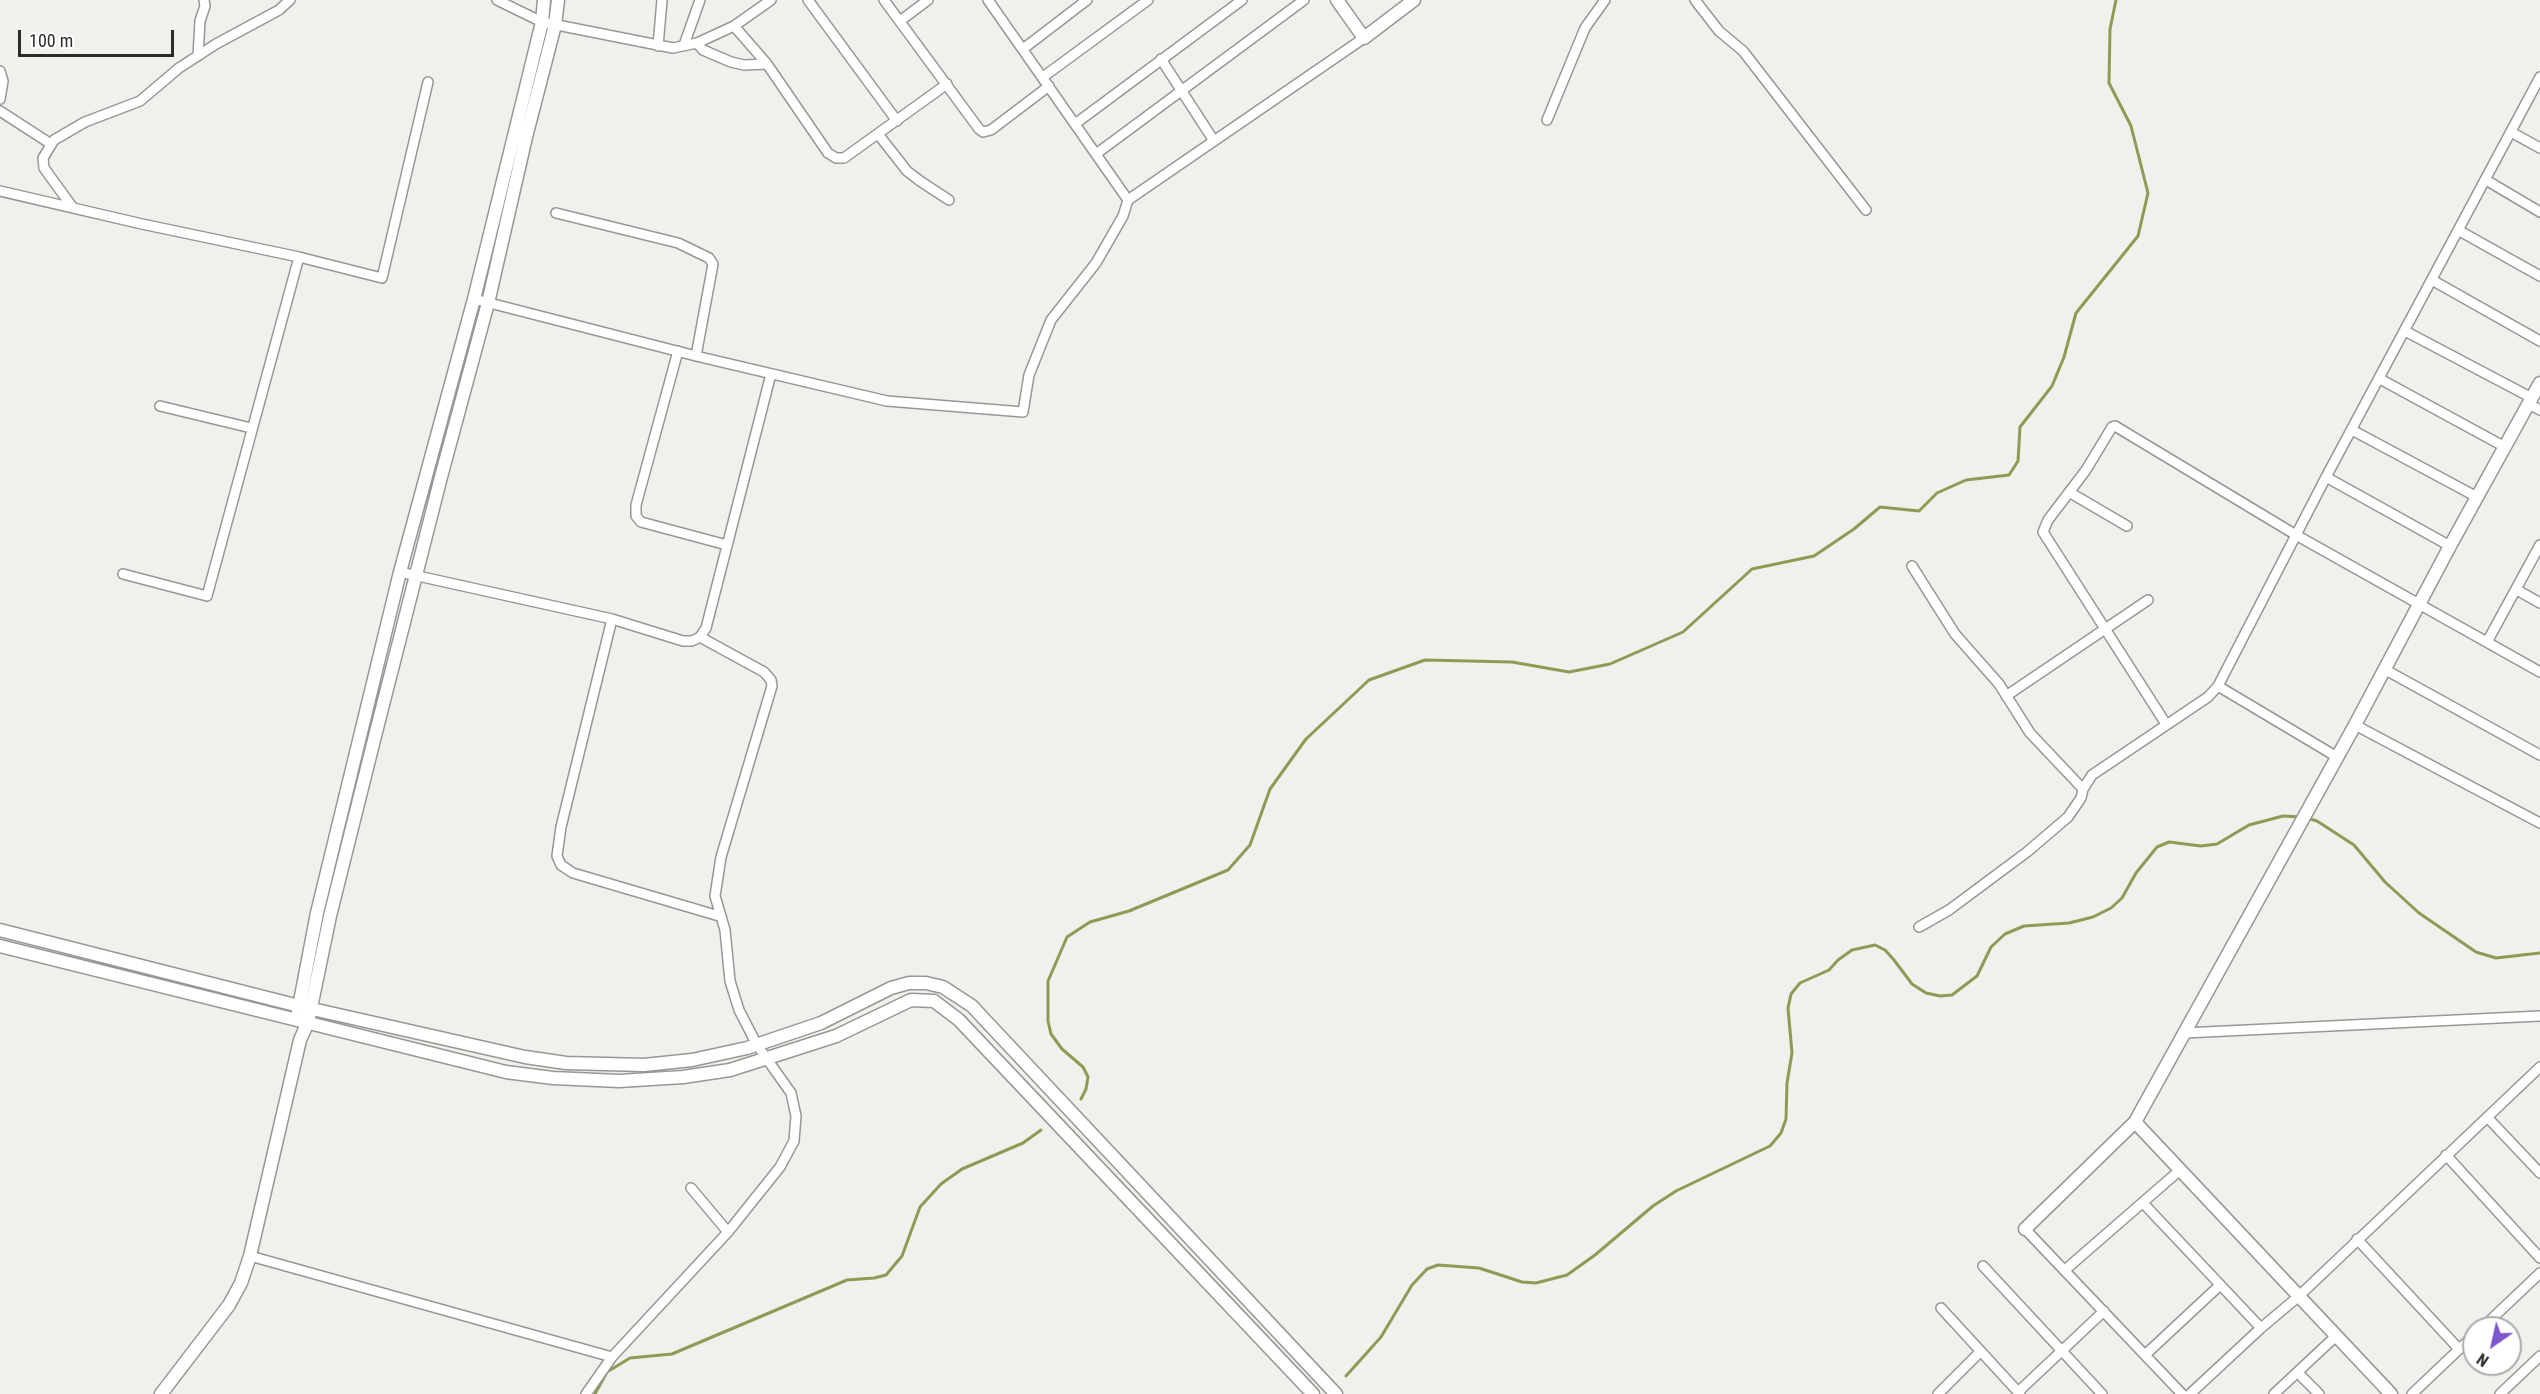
<!DOCTYPE html>
<html>
<head>
<meta charset="utf-8">
<style>
  body { margin:0 }
  #map { position:relative; width:2540px; height:1394px; overflow:hidden; background:#f0f0ec; font-family:"Roboto Condensed",sans-serif }
  canvas { display:block }
  .north { position:absolute; left:2462px; top:1316px; width:60px; height:60px; box-sizing:border-box; background:#fff; border:2px solid #aaabaa; border-radius:50%; rotate:214deg; font-size:16px; font-weight:700; line-height:24px; text-align:center; color:#2b2c2a }
  .north::after { content:''; display:block; margin:auto; width:21px; height:27px; background:#7d55ce; clip-path:polygon(50% 0,100% 100%,50% 72%,0 100%) }
  .scale { position:absolute; left:18px; top:30px; width:156px; height:27px; box-sizing:border-box; border:3px solid #2b2c2a; border-top:0; padding-left:8px; font-size:18px; line-height:21px; white-space:nowrap; color:#2b2c2a; -webkit-text-stroke:4px #fff; paint-order:stroke }
</style>
</head>
<body>
<div id="map">
<canvas width="2540" height="1394"></canvas>
<div class="north">N</div>
<div class="scale">100 m</div>
</div>
<script>
const ctx = document.querySelector('canvas').getContext('2d');
ctx.lineJoin = 'round';
function shape(rows) {
  const path = new Path2D();
  for (const r of rows) {
    path.moveTo(r[0], r[1]);
    for (let i = 2; i < r.length; i += 2) path.lineTo(r[i], r[i + 1]);
  }
  return path;
}
function trace(path, color, width, dash) {
  ctx.strokeStyle = color;
  ctx.lineWidth = width;
  ctx.lineCap = dash ? 'butt' : 'round';
  ctx.setLineDash(dash || []);
  ctx.stroke(path);
}
trace(shape([
  [2307,818,2317,821,2354,845,2385,882,2419,913,2476,952,2496,958,2540,953],
  [1081,1099,1086,1089,1088,1077,1083,1067,1062,1049,1051,1034,1048,1021,1048,981,1067,937,1090,922,1129,911,1228,870,1250,845,1270,789,1306,739,1369,680,1425,660,1512,662,1569,672,1610,664,1683,632,1752,569,1814,556,1854,529,1880,507,1919,511,1937,493,1966,480,2009,475,2018,461,2020,427,2052,386,2064,357,2076,313,2138,236,2148,193,2131,126,2109,83,2110,29,2116,0],
  [1346,1376,1381,1337,1412,1285,1427,1269,1438,1265,1479,1268,1522,1282,1536,1283,1567,1275,1595,1255,1653,1206,1676,1191,1770,1146,1781,1133,1786,1119,1787,1083,1792,1053,1788,1008,1791,994,1800,983,1829,970,1838,960,1852,950,1875,945,1885,950,1894,960,1912,984,1926,993,1940,996,1952,995,1977,976,1991,947,2005,934,2024,926,2069,923,2093,917,2111,908,2122,898,2136,873,2157,847,2169,842,2201,846,2217,844,2249,825,2283,816,2301,817],
  [595,1394,607,1372,630,1358,672,1354,847,1280,874,1278,886,1275,902,1256,920,1207,941,1184,962,1169,1023,1143,1041,1130]
]), '#909a55', 3);
const minor = shape([
  [497,0,542,22,673,48,697,43,734,26,771,0],
  [808,0,897,121],
  [884,0,979,129,983,132,991,130,1049,86],
  [988,0,1128,200],
  [1695,0,1719,31,1743,51,1866,210],
  [900,21,928,0],
  [734,26,767,64,828,153,836,158,844,158,947,84],
  [697,43,703,50,731,62,744,65,767,64],
  [684,45,700,0],
  [658,46,662,0],
  [1023,49,1087,0],
  [198,56,200,21,205,6,204,0],
  [1161,59,1214,141],
  [0,71,3,81,0,99],
  [1043,77,1148,0],
  [0,111,51,144],
  [1547,120,1585,28,1605,0],
  [1075,124,1242,0],
  [2511,132,2540,148],
  [878,134,907,171,920,181,949,200],
  [1096,154,1304,0],
  [2486,180,2540,212],
  [0,191,142,224,299,257,382,278,428,82],
  [73,208,44,168,43,158,54,140,85,122,140,101,179,68,216,44,279,10,290,0],
  [556,213,678,243,709,258,713,264,696,356],
  [2458,230,2540,276],
  [2432,280,2540,341],
  [474,299,696,356,887,401,1023,412,1029,375,1051,320,1096,263,1123,216,1128,200,1364,38],
  [2405,331,2532,398],
  [678,351,636,505,636,516,641,522,727,545],
  [2380,379,2505,447],
  [2529,404,2540,410],
  [160,406,251,428],
  [2352,430,2477,497],
  [2326,477,2450,546],
  [2069,492,2127,526],
  [1912,566,1955,634,1999,684,2030,733,2083,789],
  [400,572,612,619,683,641,692,641,700,637,706,628,771,374],
  [123,574,207,596,299,257],
  [2517,590,2540,603],
  [612,619,561,827,557,856,561,865,573,873,719,916],
  [2487,642,2540,545],
  [2384,669,2540,755],
  [2218,686,2337,757],
  [2006,696,2148,600],
  [2166,724,2043,532,2048,520,2086,470,2112,427,2115,426,2296,535,2540,672],
  [2355,725,2540,823],
  [1919,927,1949,910,2027,852,2068,817,2081,798,2083,789,2092,775,2208,697,2218,686,2326,477,2540,77],
  [2184,1033,2540,1016],
  [2487,1117,2540,1173],
  [2446,1155,2540,1258],
  [691,1188,728,1232],
  [2143,1203,2261,1328],
  [2025,1229,2182,1394],
  [2357,1239,2459,1349],
  [250,1256,612,1357],
  [1983,1266,2102,1394],
  [2065,1270,2180,1170],
  [1941,1308,2020,1394],
  [2482,1328,2540,1273],
  [2145,1355,2219,1286],
  [2298,1373,2319,1394],
  [2018,1392,2104,1311],
  [586,1394,612,1357,728,1232,780,1167,794,1141,796,1116,791,1093,757,1045,739,1010,730,981,725,930,715,896,721,857,772,686,771,680,764,672,700,637],
  [1938,1394,1980,1352],
  [2190,1394,2261,1328,2299,1296,2540,1067],
  [2274,1394,2336,1336],
  [2412,1394,2474,1335],
  [2500,1394,2540,1356]
]);
const tertiary = shape([
  [1337,0,1364,38,1414,0],
  [0,930,299,1006,525,1057,566,1063,644,1065,692,1060,747,1048,821,1023,891,988,909,983,926,983,943,987,972,1006,985,1020,1336,1394],
  [0,946,506,1072,553,1078,619,1081,683,1077,730,1070,836,1036,911,1000,934,1001,959,1020,1313,1394],
  [298,1012,317,913,400,572,474,299,542,22,544,0],
  [2135,1122,2391,1394],
  [2025,1229,2135,1122,2355,725,2450,546,2540,383],
  [161,1394,229,1305,241,1283,250,1256,300,1040,308,1022,330,916,374,740,441,477,488,303,526,137,555,25,558,0]
]);
trace(minor, '#979893', 12);
trace(tertiary, '#979893', 15);
trace(minor, '#fff', 9);
trace(tertiary, '#fff', 12);
</script>
</body>
</html>
